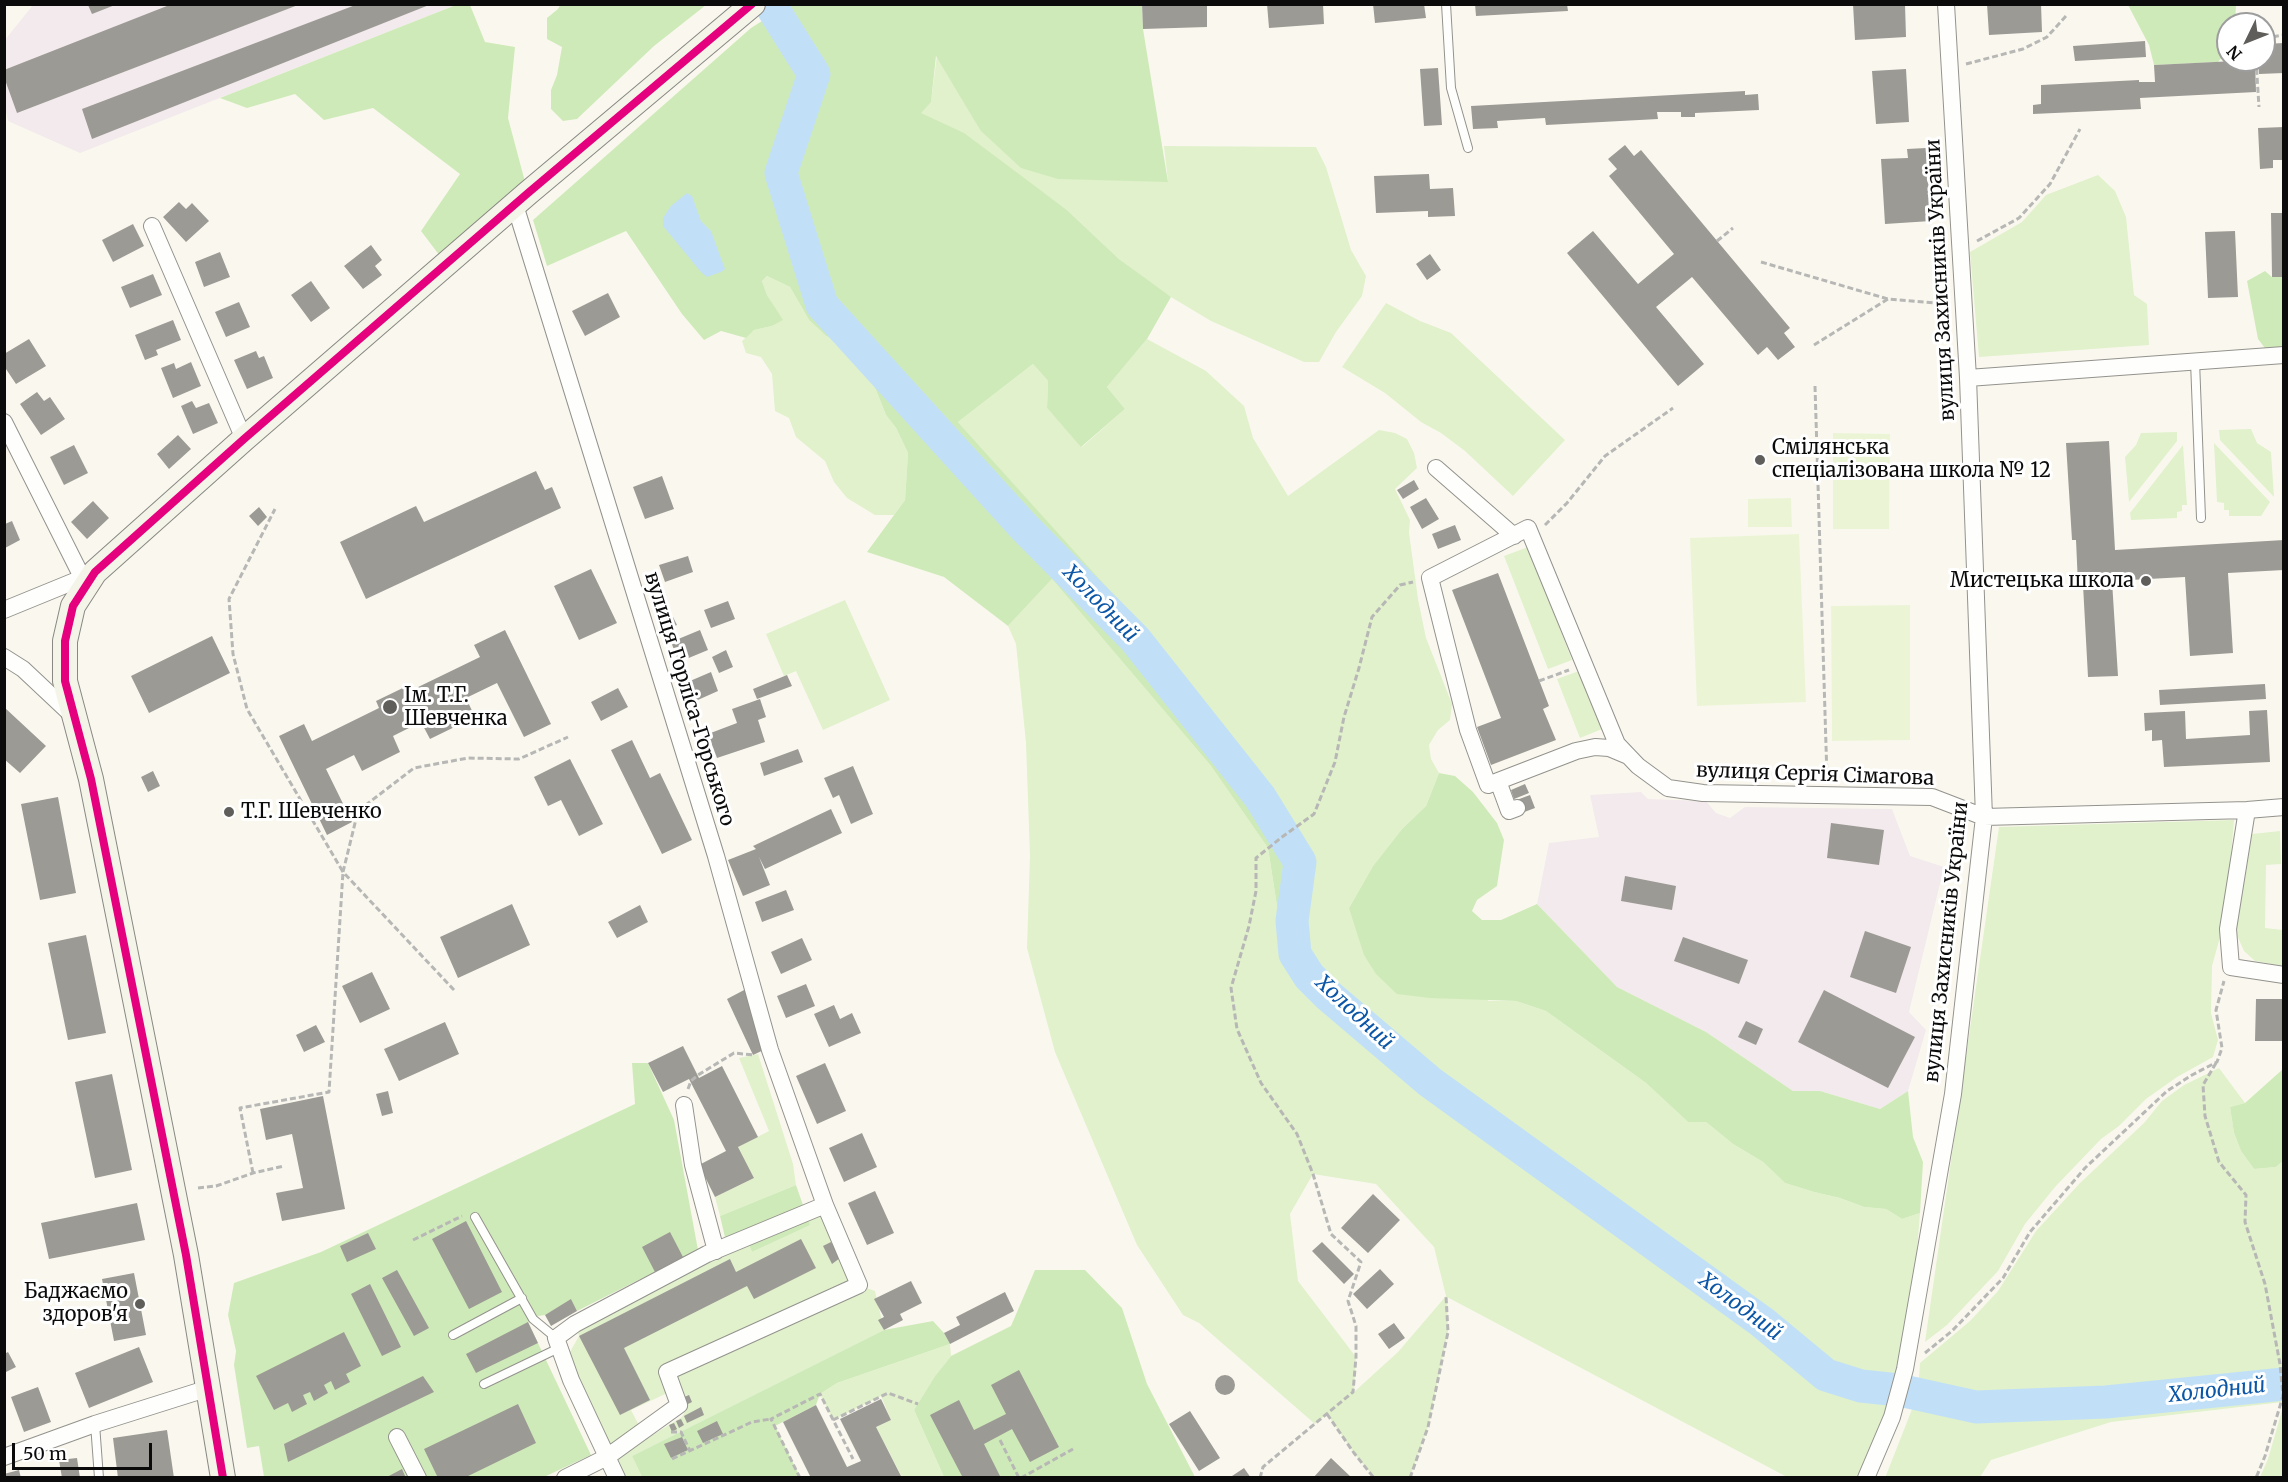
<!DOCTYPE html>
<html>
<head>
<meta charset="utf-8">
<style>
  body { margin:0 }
  #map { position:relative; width:2288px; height:1482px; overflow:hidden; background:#faf8ee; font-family:Merriweather,serif }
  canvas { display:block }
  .frame { position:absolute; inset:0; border:6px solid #0b0b0b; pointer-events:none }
  .north { position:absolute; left:2216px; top:12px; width:60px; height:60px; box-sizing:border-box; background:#fff; border:2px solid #9d9d9d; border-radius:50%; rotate:227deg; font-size:16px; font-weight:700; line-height:24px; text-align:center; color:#0b0b0b }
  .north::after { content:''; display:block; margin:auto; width:21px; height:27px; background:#5f5e5a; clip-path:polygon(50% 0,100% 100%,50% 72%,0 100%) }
  .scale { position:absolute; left:12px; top:1443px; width:140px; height:27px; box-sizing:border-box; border:3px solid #0b0b0b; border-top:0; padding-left:8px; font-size:18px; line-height:21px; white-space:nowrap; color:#0b0b0b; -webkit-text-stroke:4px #fff; paint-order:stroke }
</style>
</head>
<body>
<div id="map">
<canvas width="2288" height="1482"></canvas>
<div class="frame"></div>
<div class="north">N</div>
<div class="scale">50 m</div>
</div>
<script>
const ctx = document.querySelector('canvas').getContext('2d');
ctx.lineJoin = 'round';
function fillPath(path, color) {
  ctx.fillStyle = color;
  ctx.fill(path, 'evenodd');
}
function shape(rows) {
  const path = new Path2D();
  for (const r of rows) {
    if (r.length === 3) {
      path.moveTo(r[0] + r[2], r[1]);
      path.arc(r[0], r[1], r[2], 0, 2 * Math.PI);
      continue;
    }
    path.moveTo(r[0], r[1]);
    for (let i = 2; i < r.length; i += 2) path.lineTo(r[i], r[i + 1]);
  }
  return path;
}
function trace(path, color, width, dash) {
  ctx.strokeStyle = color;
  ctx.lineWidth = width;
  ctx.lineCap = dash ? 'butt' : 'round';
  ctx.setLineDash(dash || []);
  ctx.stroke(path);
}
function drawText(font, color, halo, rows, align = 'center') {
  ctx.font = font + ' Merriweather,serif';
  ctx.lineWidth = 6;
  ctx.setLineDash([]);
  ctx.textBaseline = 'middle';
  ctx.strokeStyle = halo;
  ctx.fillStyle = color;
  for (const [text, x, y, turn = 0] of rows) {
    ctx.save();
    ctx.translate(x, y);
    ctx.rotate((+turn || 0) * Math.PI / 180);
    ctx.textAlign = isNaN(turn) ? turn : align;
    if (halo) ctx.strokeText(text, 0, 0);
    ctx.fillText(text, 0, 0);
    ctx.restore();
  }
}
fillPath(shape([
  [33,5,456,5,80,153,8,121,5,107,4,41],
  [1641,792,1648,799,1706,801,1716,813,1730,818,1745,807,1892,809,1910,856,1944,867,1909,1012,1926,1030,1908,1091,1880,1109,1820,1091,1793,1091,1706,1032,1617,987,1537,904,1549,843,1599,837,1590,795]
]), '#f2eaec');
fillPath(shape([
  [937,55,980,130,1148,180,1168,181,1164,146,1316,147,1326,167,1351,250,1366,276,1362,296,1336,332,1319,362,1304,362,1211,321,1161,291,1119,259,1067,210,1023,178,920,113,931,101],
  [2098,175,2115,191,2126,217,2134,295,2147,304,2149,345,1979,357,1970,252,2022,222,2046,195],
  [767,276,790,287,809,320,826,336,837,341,858,360,876,390,886,415,896,428,908,453,905,500,894,515,875,515,847,498,834,482,825,461,796,437,789,418,775,411,772,374,761,357,746,353,742,341,754,330,772,326,782,320,767,295,762,281],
  [1386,303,1420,321,1451,333,1565,440,1513,496,1465,451,1441,433,1421,422,1385,393,1342,367],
  [1147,339,1206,371,1244,406,1253,438,1288,496,1379,430,1395,433,1407,439,1414,453,1417,468,1395,489,1410,520,1409,533,1418,599,1426,638,1452,704,1450,720,1438,730,1429,745,1431,759,1439,773,1426,806,1402,829,1373,866,1349,908,1489,1001,1516,1001,1546,1011,1646,1083,1688,1122,1706,1122,1733,1144,1763,1162,1785,1183,1814,1192,1840,1198,1864,1207,1886,1209,1902,1219,1920,1213,1915,1275,1892,1391,1886,1414,1859,1477,1787,1477,1447,1297,1448,1332,1428,1427,1410,1477,1374,1477,1354,1453,1327,1414,1315,1424,1199,1323,1183,1315,1137,1245,1055,1052,1027,948,1030,856,1026,743,1016,644,1008,626,1052,579,1211,766,1268,848,1277,906,1292,976,1364,1026,1309,976,1295,954,1287,843,1260,797,1135,639,1117,621,1129,613,958,422,1033,364,1048,381,1047,408,1082,447,1125,409,1107,387],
  [1313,1174,1376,1184,1434,1247,1446,1296,1398,1352,1354,1392,1356,1357,1298,1281,1290,1214],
  [2251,429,2257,443,2271,452,2274,497,2220,440,2219,430],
  [2177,432,2177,441,2129,502,2125,457,2136,445,2141,433],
  [2214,443,2270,502,2261,516,2229,516,2229,510,2224,510,2224,503,2217,502],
  [2183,445,2187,505,2182,505,2182,511,2177,512,2177,518,2131,520,2130,513],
  [1528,547,1572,660,1548,669,1504,556],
  [845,600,890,700,823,730,796,671,784,676,766,634],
  [1579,671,1602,729,1580,738,1557,679],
  [2234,820,2228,891,2222,930,2212,966,2211,1013,2218,1040,2213,1057,2177,1077,2146,1099,2119,1126,2101,1139,2055,1187,2025,1224,1998,1271,1947,1325,1925,1342,1999,827],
  [2280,831,2281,864,2266,865,2265,928,2283,930,2283,966,2255,961,2244,951,2236,933,2252,834],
  [758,1054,793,1164,796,1185,720,1216,715,1197,754,1178,738,1147,769,1131,739,1058],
  [2219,1068,2245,1103,2230,1107,2234,1133,2241,1151,2254,1169,2276,1167,2283,1161,2283,1402,2111,1422,1991,1460,1980,1477,1885,1478,1918,1394,1920,1363,1970,1321,1998,1291,2036,1231,2080,1183,2144,1123,2162,1101,2184,1085],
  [825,1205,858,1285,875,1291,884,1330,632,1456,642,1477,617,1477,572,1370,570,1352,579,1336,575,1324,746,1238,752,1252,809,1225,805,1213],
  [678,1388,686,1410,682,1417,646,1439,631,1410],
  [950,1344,951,1356,935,1376,914,1410,944,1477,902,1477,876,1427,891,1420,881,1396,833,1420,820,1394,837,1383],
  [2283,1407,2283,1477,2260,1477,2268,1459]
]), '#e0f1cc');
fillPath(shape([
  [456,5,470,5,485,42,515,47,508,118,528,193,446,264,421,231,460,174,373,108,324,120,295,94,247,108,220,98],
  [560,5,560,4,706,5,654,46,577,119,563,121,551,109,551,90,557,75,562,47,547,39,547,18,558,9],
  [787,5,1142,5,1143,29,1168,182,1058,179,1021,168,980,130,936,56,931,102,921,113,964,133,1067,210,1119,259,1171,297,1147,339,1107,387,1125,409,1081,447,1047,408,1048,381,1033,364,958,422,1129,612,1118,621,1135,639,1260,797,1300,862,1292,921,1295,954,1309,976,1370,1032,1292,976,1277,906,1268,848,1211,766,1052,579,1008,626,944,577,867,552,905,500,908,453,896,428,886,415,876,390,858,360,837,341,826,336,809,320,790,287,767,276,762,281,767,295,783,320,772,326,754,330,746,338,721,331,704,340,682,314,626,231,547,266,533,220,751,28],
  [2128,5,2236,5,2235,24,2228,24,2228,50,2218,62,2154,65,2149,45],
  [2265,271,2272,277,2283,277,2283,355,2271,356,2258,339,2247,281],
  [1439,773,1455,776,1473,792,1497,823,1504,840,1497,886,1477,900,1472,911,1482,920,1501,920,1537,904,1617,987,1706,1032,1793,1091,1820,1091,1880,1109,1908,1091,1913,1137,1923,1162,1920,1213,1902,1219,1886,1209,1864,1207,1840,1198,1814,1192,1785,1183,1763,1162,1733,1144,1706,1122,1688,1122,1646,1083,1546,1011,1516,1001,1430,998,1397,994,1376,974,1364,955,1349,908,1373,866,1402,829,1426,806],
  [632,1063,648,1063,674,1120,698,1250,577,1311,571,1300,545,1315,538,1316,528,1322,591,1455,544,1477,264,1477,259,1446,247,1448,234,1365,236,1351,228,1315,234,1283,321,1252,635,1104],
  [2283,1069,2283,1161,2276,1167,2254,1169,2241,1151,2234,1133,2230,1107,2245,1103],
  [796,1185,810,1225,752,1252,746,1238,727,1246,720,1216],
  [1035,1270,1085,1270,1122,1308,1147,1384,1195,1477,944,1477,914,1410,935,1376,951,1356,1011,1326],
  [933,1321,944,1333,950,1344,837,1383,820,1394,816,1405,775,1426,800,1477,642,1477,632,1456,884,1330]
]), '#cfeab9');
fillPath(shape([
  [1833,433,1890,434,1889,529,1833,529],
  [1791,498,1792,527,1748,527,1748,499],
  [1799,534,1806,702,1697,706,1690,538],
  [1910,605,1910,740,1832,741,1831,606]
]), '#ebf5d6');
fillPath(shape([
  [687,193,692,196,701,221,711,231,725,269,721,272,707,277,701,272,663,226,663,218,671,206]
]), '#c1e0f7');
trace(shape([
  [770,4,814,74,781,173,822,305,1024,527,1135,639,1260,797,1300,862,1292,921,1295,954,1309,976,1329,996,1430,1082,1762,1322,1826,1375,1861,1386,1899,1390,1976,1407,2106,1402,2284,1384]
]), '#c1e0f7', 33);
fillPath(shape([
  [172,4,298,5,17,113,4,77,4,70],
  [358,4,429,5,92,139,82,109],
  [1142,4,1207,4,1207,27,1143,29],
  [1267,4,1323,4,1324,24,1269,28],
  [1373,4,1424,4,1426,18,1375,23],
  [1475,4,1567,4,1568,11,1476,16],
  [1853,4,1905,4,1906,37,1855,40],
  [1987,4,2041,4,2042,32,1989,35],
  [88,5,115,5,92,14],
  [2145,41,2146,57,2075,61,2073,46],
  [2284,43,2284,73,2259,74,2258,60,2264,60,2264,44],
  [2255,60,2256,92,2140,98,2141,109,2033,114,2033,105,2041,104,2041,85,2139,80,2139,82,2155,82,2154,65],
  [1438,68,1442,125,1424,126,1420,69],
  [1906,69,1909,122,1876,124,1872,71],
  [1745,91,1745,95,1758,94,1759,110,1695,113,1695,117,1681,117,1681,112,1657,112,1658,119,1546,125,1545,118,1497,121,1498,128,1473,129,1471,106],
  [2284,127,2284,160,2273,160,2273,168,2260,169,2258,128],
  [1625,145,1634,156,1641,150,1790,328,1784,333,1795,347,1778,360,1767,347,1758,355,1692,277,1656,307,1704,364,1678,386,1567,253,1593,231,1638,284,1674,254,1609,176,1617,169,1608,159],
  [1926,148,1931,221,1885,224,1881,159,1908,158,1907,149],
  [1429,174,1430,189,1453,188,1455,216,1428,217,1428,211,1376,213,1374,176],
  [179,202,186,209,192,203,209,221,186,242,163,217],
  [2271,213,2284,213,2284,277,2272,277],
  [133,224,144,246,113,262,102,240],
  [2235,231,2238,297,2208,298,2205,232],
  [371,245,382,260,375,266,382,275,363,289,344,266],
  [220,252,230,277,204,287,195,262],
  [1430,254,1441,270,1427,280,1416,264],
  [153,274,162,295,130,308,121,287],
  [311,281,330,308,311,322,291,295],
  [608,293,620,317,585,336,572,311],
  [239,302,250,327,226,337,215,312],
  [173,320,181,340,156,350,158,355,145,360,135,335],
  [29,339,46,366,16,384,4,366,4,354],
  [256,351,259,358,264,356,273,378,247,389,234,360],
  [191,362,201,386,173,398,161,368,174,363,176,369],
  [37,392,44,401,50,397,65,419,41,435,20,404],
  [192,401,196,408,209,403,218,423,193,434,181,406],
  [178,435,191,449,169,469,157,454],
  [2109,441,2115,550,2284,540,2284,570,2228,573,2233,653,2190,656,2185,577,2112,581,2118,676,2088,677,2083,585,2078,585,2076,540,2072,540,2066,443],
  [74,445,88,473,64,485,50,457],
  [536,471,545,490,552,487,561,508,366,599,340,542,416,506,424,522],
  [662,476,674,509,645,519,633,487],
  [1414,480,1419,489,1403,499,1397,490],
  [1426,498,1439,519,1422,529,1410,507],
  [93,501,109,518,87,539,71,522],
  [259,507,267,517,258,526,249,516],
  [12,521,20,540,5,548,5,524],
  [1455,525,1461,540,1438,549,1432,534],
  [688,556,693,572,665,582,659,565],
  [591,569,617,623,579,640,554,586],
  [1498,573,1549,706,1543,709,1556,740,1491,765,1477,727,1501,718,1452,590],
  [728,601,735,619,711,628,704,610],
  [673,617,677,625,662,631,659,623],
  [505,630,551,724,524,737,497,683,466,698,475,717,430,739,421,722,393,736,400,752,362,771,354,755,326,769,352,822,327,835,279,736,304,724,312,741,379,708,376,701,409,685,412,690,480,657,474,645],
  [700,630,708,650,679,662,671,642],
  [212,636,230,673,149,713,131,676],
  [726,650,733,667,719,673,712,657],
  [711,672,718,691,691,703,683,684],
  [787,675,792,686,757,699,753,689],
  [2265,684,2266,699,2160,705,2159,690],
  [618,688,628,707,601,721,591,702],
  [760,699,766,717,758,720,765,742,717,758,708,734,737,723,732,709],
  [4,707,46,746,20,773,4,759],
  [2267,710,2270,762,2164,767,2162,740,2152,741,2152,730,2145,731,2144,713,2185,711,2186,739,2250,735,2249,711],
  [632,740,650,778,660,773,692,840,662,854,611,750],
  [798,749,803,762,764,776,760,763],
  [570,759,603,824,579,836,561,800,548,806,534,777],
  [853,766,873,814,851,824,839,795,833,798,824,778],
  [153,771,160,786,148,792,141,777],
  [1525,784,1529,793,1514,799,1511,790],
  [1530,795,1535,808,1519,814,1514,801],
  [58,797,76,893,40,900,21,804],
  [831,809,842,833,765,869,759,857,770,885,743,896,728,860,756,849,753,846],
  [1831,823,1884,830,1879,865,1827,858],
  [1625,876,1676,886,1672,910,1621,901],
  [786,890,794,910,762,922,755,902],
  [512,904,530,945,458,978,440,937],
  [640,905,648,922,617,938,608,922],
  [1865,931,1911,947,1896,993,1850,977],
  [86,935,106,1033,68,1040,48,943],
  [1683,937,1748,960,1739,984,1674,961],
  [802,938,812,960,781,974,771,952],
  [372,972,390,1009,360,1023,342,986],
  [806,984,815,1006,786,1018,777,996],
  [746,989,768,1048,753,1055,727,999],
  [1824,990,1915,1037,1888,1088,1798,1042],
  [2256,999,2284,999,2284,1041,2255,1041],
  [834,1005,840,1019,852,1013,861,1033,829,1047,814,1014],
  [1746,1021,1763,1029,1756,1045,1738,1037],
  [445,1022,459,1054,399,1081,384,1049],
  [316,1025,325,1042,304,1052,296,1035],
  [683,1046,699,1078,722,1066,758,1137,738,1147,754,1178,715,1197,699,1165,726,1151,689,1079,663,1092,648,1063],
  [825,1063,846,1111,817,1124,796,1076],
  [112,1074,132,1170,95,1178,75,1082],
  [388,1091,393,1113,382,1116,376,1094],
  [323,1096,345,1209,282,1221,276,1193,303,1188,292,1134,266,1140,260,1109],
  [862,1133,877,1167,844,1182,829,1148],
  [875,1191,894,1233,867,1245,848,1203],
  [1373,1194,1400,1220,1368,1253,1341,1228],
  [137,1203,145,1240,49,1259,41,1223],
  [466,1221,502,1292,469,1309,432,1239],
  [670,1232,683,1257,655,1272,642,1247],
  [368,1233,376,1249,347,1262,340,1246],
  [801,1239,816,1268,754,1299,747,1286,624,1348,650,1400,620,1415,579,1336,730,1259,736,1272],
  [831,1242,840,1258,832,1264,823,1246],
  [1322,1242,1354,1274,1344,1284,1312,1251],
  [1380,1269,1394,1284,1367,1309,1353,1294],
  [397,1270,429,1328,414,1336,382,1278],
  [134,1273,146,1335,114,1341,102,1279],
  [911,1281,922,1303,900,1314,903,1320,884,1330,878,1320,884,1317,874,1299],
  [370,1284,401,1347,382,1356,351,1294],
  [1005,1292,1014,1311,950,1344,944,1333,960,1325,956,1317],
  [571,1299,577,1311,551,1326,545,1315],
  [528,1322,538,1343,476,1373,466,1354],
  [1394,1323,1405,1338,1389,1349,1378,1334],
  [344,1332,361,1366,346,1374,350,1382,335,1390,331,1381,324,1385,328,1393,314,1401,310,1392,303,1395,307,1404,292,1412,288,1403,274,1410,256,1376],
  [139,1347,153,1382,89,1408,75,1373],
  [8,1352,16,1367,4,1373,4,1354],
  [1019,1370,1059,1447,1030,1462,1012,1429,984,1444,1001,1478,963,1478,930,1415,959,1400,974,1430,1006,1414,991,1385],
  [1225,1385,10],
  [423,1376,434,1392,288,1462,284,1444],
  [38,1387,51,1422,24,1432,11,1397],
  [689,1395,692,1402,686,1405,682,1398],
  [881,1399,891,1420,876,1427,902,1478,811,1478,783,1422,816,1405,847,1467,861,1461,840,1419],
  [518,1404,536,1443,464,1478,438,1478,424,1449],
  [701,1407,704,1415,687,1423,684,1416],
  [1190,1411,1220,1458,1199,1471,1169,1424],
  [681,1419,684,1425,679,1428,676,1421],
  [717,1421,723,1434,703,1443,697,1431],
  [674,1423,677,1429,672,1432,669,1425],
  [167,1430,174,1478,118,1478,113,1438],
  [682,1437,688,1450,671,1458,664,1444],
  [77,1458,80,1478,62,1478,59,1460],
  [1331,1458,1352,1478,1313,1478],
  [1244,1468,1251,1478,1229,1478],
  [402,1469,406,1478,385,1478],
  [19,1470,21,1478,4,1478,4,1474]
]), '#9c9a95');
const service = shape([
  [1446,4,1451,88,1468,148],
  [2195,361,2201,518],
  [475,1217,533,1319,556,1338],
  [453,1335,522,1298],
  [484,1384,559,1348],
  [95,1424,99,1478]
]);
const minor = shape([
  [515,205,716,856,770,1050,825,1205,859,1285,667,1372,679,1405,607,1457,565,1478],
  [152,226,244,439],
  [1968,378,2284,355],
  [4,422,83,579],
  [1436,468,1514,536],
  [4,610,92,574],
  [4,657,23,669,73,716],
  [1628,756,1609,748,1595,747,1576,751,1488,785,1468,730,1430,578,1528,528,1617,744,1638,766,1668,788,1703,793,1932,797,1984,817,2247,810,2284,807],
  [1498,781,1509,811,1517,808],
  [2247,810,2228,929,2231,967,2284,975],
  [684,1105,693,1165,716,1251],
  [397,1437,418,1478],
  [4,1457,95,1424,209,1388],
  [617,1478,571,1380,556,1338,575,1324,707,1254,825,1205],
  [1866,1478,1892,1417,1905,1369,1953,1094,1984,817,1968,378,1946,4]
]);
const secondary = shape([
  [223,1478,186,1255,91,779,65,681,65,641,73,606,95,572,244,439,528,193,753,4]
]);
trace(service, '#93928d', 10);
trace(minor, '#93928d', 18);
trace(secondary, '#898884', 26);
trace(shape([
  [2264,38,2284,35],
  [2256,60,2259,107],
  [1966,64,2023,49,2047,37,2066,16],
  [1717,241,1733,228],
  [1977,241,2019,218,2050,184,2080,129],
  [1761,262,1888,299,1948,304],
  [1814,345,1888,299],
  [1815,386,1827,778],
  [1545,525,1567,503,1605,456,1673,408],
  [1539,681,1569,670],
  [454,990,343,872,358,811,414,768,468,758,519,759,568,737],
  [2216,1063,2203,1085,2205,1116,2219,1162,2246,1195,2245,1222,2265,1284,2280,1364,2283,1396,2265,1456,2256,1478],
  [688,1089,691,1081,698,1075,734,1053,754,1055],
  [253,1173,240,1108,329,1092,343,872,247,709,233,654,229,599,275,509],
  [198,1188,216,1186,253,1173,284,1166],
  [413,1240,462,1216],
  [1925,1353,1952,1331,2003,1278,2030,1232,2085,1168,2167,1091,2192,1075,2217,1062,2222,1048,2216,1010,2224,981],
  [1327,1414,1354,1453,1374,1478],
  [833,1420,888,1393,918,1404],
  [671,1432,681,1432,690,1451],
  [1000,1440,1019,1478],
  [672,1459,752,1422,771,1419],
  [800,1478,771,1419,820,1394,853,1459],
  [1021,1478,1073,1449],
  [1260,1478,1263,1467,1353,1392,1356,1357,1356,1326,1348,1301,1361,1262,1331,1234,1313,1174,1297,1134,1261,1083,1237,1029,1231,988,1249,926,1256,891,1256,858,1282,837,1314,814,1335,762,1344,717,1359,668,1372,617,1400,585,1413,582],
  [1410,1478,1428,1427,1448,1332,1446,1296]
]), '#b7b7b5', 3, [6, 3]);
trace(service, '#fefefc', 8);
trace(minor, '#fefefc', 16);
trace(secondary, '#f4f4e8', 24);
trace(shape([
  [223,1478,186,1255,91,779,65,681,65,641,73,606,95,572,244,439,528,193,752,4]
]), '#e5007d', 8);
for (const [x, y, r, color] of [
  [1760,460,6,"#5f5e5a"],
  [2146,581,6,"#5f5e5a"],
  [390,707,8,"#5f5e5a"],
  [229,812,6,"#5f5e5a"],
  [140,1304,6,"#5f5e5a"]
]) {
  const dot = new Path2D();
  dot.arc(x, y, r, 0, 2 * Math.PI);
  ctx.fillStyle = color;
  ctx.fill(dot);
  trace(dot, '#fff', 2);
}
drawText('20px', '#0b0b0b', '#fff', [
  ["вулиця Захисників України",1941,280,-93],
  ["вулиця Горліса-Горського",689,699,73],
  ["вулиця Сергія Сімагова",1815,775,2],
  ["вулиця Захисників України",1947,942,-84]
]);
drawText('20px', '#0b0b0b', '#fff', [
  ["Смілянська",1772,448],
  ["спеціалізована школа № 12",1772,471],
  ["Мистецька школа",2134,581,"right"],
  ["Ім. Т.Г.",404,696],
  ["Шевченка",404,719],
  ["Т.Г. Шевченко",241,812],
  ["Баджаємо",128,1292,"right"],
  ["здоров'я",128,1315,"right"]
], 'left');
drawText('italic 21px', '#0b56a6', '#fff', [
  ["Холодний",1100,604,46],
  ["Холодний",1354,1013,43],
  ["Холодний",1740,1307,37],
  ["Холодний",2217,1391,-6]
]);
</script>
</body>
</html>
